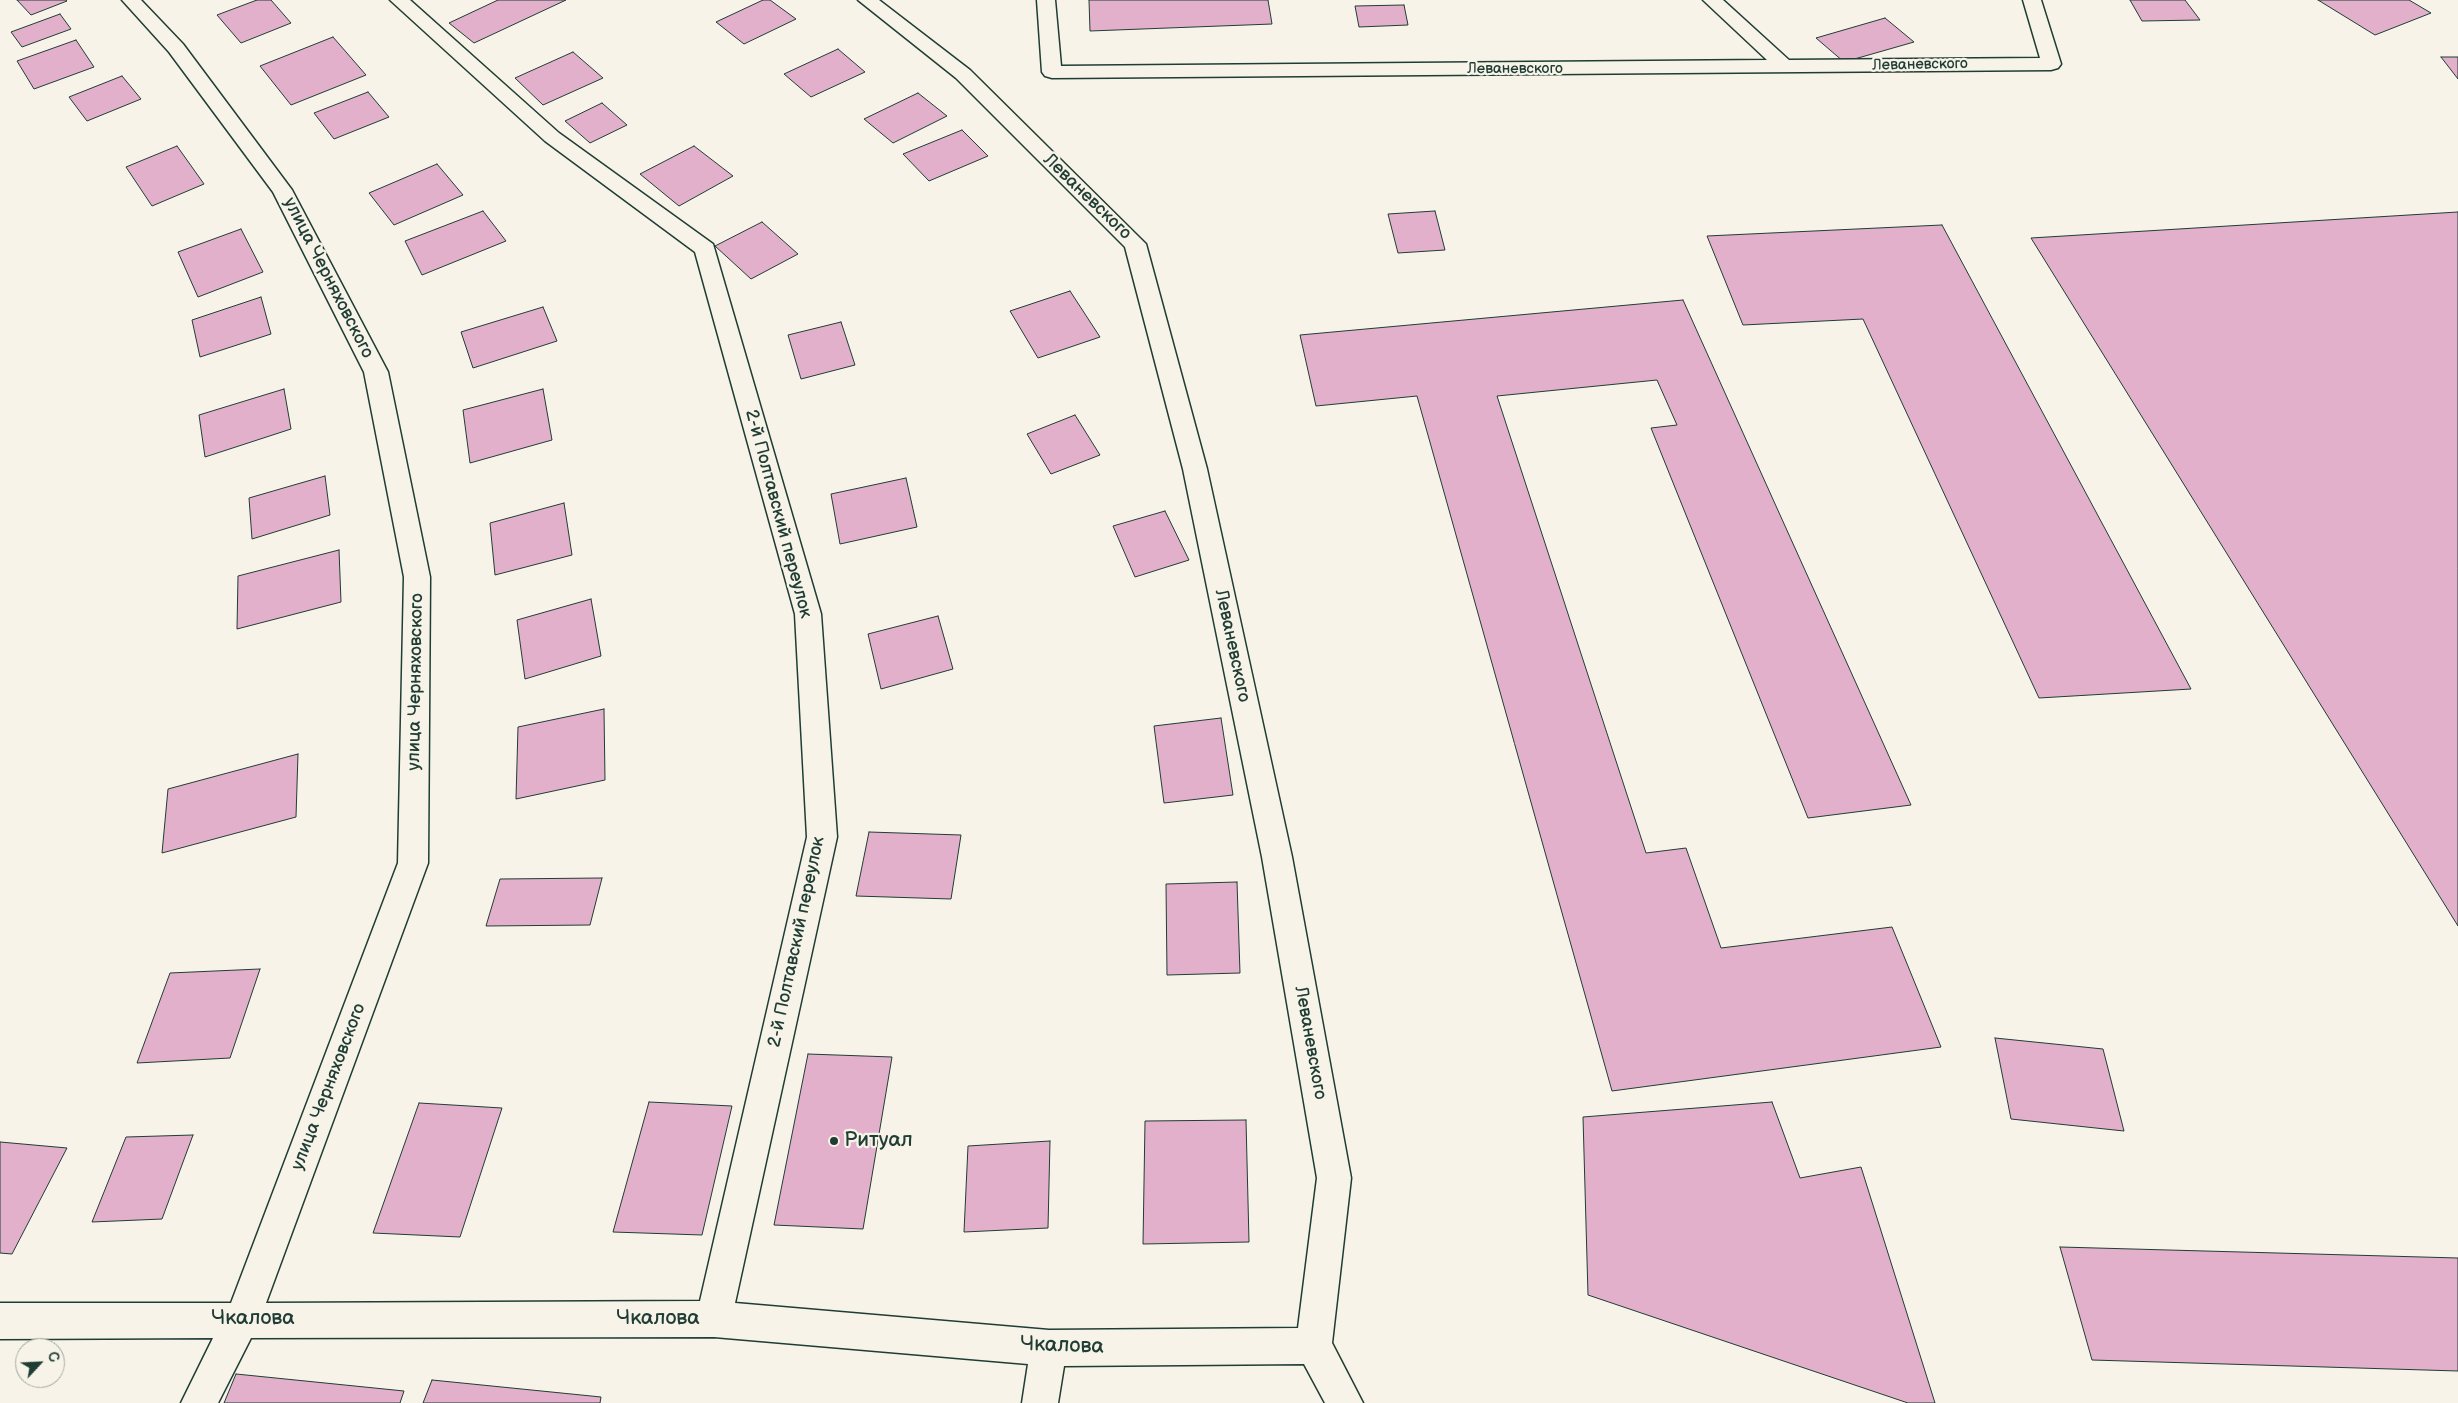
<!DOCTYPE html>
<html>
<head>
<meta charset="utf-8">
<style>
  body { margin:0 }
  #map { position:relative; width:2458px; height:1403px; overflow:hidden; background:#f7f3e8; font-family:"Balsamiq Sans",sans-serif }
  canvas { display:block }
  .north { position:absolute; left:15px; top:1338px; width:50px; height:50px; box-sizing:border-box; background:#f7f3e8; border:1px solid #a1aaa0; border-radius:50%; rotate:65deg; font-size:14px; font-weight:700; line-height:20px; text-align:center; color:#1f3d34 }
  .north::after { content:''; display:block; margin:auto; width:18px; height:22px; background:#1f3d34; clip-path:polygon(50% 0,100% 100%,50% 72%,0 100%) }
</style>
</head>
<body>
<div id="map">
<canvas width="2458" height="1403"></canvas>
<div class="north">С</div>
</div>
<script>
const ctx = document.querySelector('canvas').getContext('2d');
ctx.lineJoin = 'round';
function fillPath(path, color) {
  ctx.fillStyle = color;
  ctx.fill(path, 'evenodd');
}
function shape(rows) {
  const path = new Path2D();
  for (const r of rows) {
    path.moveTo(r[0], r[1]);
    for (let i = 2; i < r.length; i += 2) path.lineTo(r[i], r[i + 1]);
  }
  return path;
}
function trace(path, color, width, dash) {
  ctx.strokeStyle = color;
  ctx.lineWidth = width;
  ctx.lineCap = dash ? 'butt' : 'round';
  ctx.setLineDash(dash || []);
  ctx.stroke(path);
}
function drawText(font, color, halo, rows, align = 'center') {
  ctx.font = font + ' "Balsamiq Sans",sans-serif';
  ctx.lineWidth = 4.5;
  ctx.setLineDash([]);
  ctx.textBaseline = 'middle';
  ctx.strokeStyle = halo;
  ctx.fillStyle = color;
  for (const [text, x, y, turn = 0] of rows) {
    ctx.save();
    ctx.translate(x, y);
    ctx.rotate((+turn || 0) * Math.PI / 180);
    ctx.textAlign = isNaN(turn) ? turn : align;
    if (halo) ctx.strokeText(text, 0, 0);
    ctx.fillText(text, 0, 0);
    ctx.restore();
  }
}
const building = shape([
  [17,0,66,0,67,1,31,15,17,0],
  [257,0,271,0,291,23,241,43,217,15,257,0],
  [498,0,566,0,474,43,449,23,498,0],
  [763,0,770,0,796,19,744,44,716,22,763,0],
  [1089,0,1268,0,1272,24,1090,31,1089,0],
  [2130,0,2185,0,2200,20,2142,21,2130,0],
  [2318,0,2409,0,2431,13,2375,35,2318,0],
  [1404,5,1408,25,1359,27,1355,6,1404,5],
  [60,14,71,29,22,47,11,32,60,14],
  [1885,18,1914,42,1844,62,1816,38,1885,18],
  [333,37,366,75,291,105,260,66,333,37],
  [76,40,94,67,34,89,17,61,76,40],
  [838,49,865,72,811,97,784,74,838,49],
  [573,52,603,78,543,105,515,78,573,52],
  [2441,57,2458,57,2458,79,2441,57],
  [122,76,141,99,87,121,69,97,122,76],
  [368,92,389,117,334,139,314,113,368,92],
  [918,93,947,116,893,143,864,119,918,93],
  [602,103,627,125,590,143,565,121,602,103],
  [962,130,988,156,929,181,903,154,962,130],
  [177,146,204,184,152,206,126,167,177,146],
  [694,146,733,176,679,206,640,174,694,146],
  [437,164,463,195,394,225,369,193,437,164],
  [483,211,506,241,422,275,405,241,483,211],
  [1435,211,1445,250,1398,253,1388,214,1435,211],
  [2458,212,2458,926,2031,238,2458,212],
  [762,222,798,254,751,279,715,246,762,222],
  [1942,225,2191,689,2039,698,1863,319,1743,325,1707,236,1942,225],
  [241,229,263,272,198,297,178,252,241,229],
  [1070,291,1100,337,1038,358,1010,311,1070,291],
  [261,297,271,334,200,357,192,320,261,297],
  [1683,300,1911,805,1808,818,1651,428,1677,425,1657,380,1497,396,1646,853,1686,848,1721,948,1892,927,1941,1047,1612,1091,1417,396,1316,406,1300,335,1683,300],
  [543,307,557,341,473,368,461,332,543,307],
  [841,322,855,365,801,379,788,335,841,322],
  [284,389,291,429,205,457,199,415,284,389],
  [543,389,552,440,470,463,463,410,543,389],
  [1075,415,1100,455,1051,474,1027,434,1075,415],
  [325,476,330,515,252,539,249,498,325,476],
  [906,478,917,527,840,544,831,494,906,478],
  [564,503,572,555,495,575,490,523,564,503],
  [1165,511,1189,560,1135,577,1113,526,1165,511],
  [339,550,341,602,237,629,238,576,339,550],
  [591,599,601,656,525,679,517,620,591,599],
  [938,616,953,669,881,689,868,634,938,616],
  [604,709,605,780,516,799,518,727,604,709],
  [1221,718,1233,795,1164,803,1154,726,1221,718],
  [298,754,296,817,162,853,168,789,298,754],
  [869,832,961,835,951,899,856,896,869,832],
  [602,878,590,925,486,926,500,879,602,878],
  [1237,882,1240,973,1167,975,1166,884,1237,882],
  [260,969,230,1058,137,1063,170,973,260,969],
  [1995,1038,2103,1049,2124,1131,2011,1119,1995,1038],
  [808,1054,892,1057,863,1229,774,1225,808,1054],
  [649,1102,732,1106,702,1235,613,1232,649,1102],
  [1772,1102,1800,1178,1861,1167,1935,1403,1908,1403,1588,1295,1583,1117,1772,1102],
  [419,1103,502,1108,460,1237,373,1233,419,1103],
  [1246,1120,1249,1242,1143,1244,1145,1121,1246,1120],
  [193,1135,162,1219,92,1222,126,1137,193,1135],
  [1050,1141,1048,1228,964,1232,968,1146,1050,1141],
  [0,1142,67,1148,12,1254,0,1253,0,1142],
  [2060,1247,2458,1258,2458,1371,2092,1360,2060,1247],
  [236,1374,404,1391,400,1403,224,1403,236,1374],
  [432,1380,601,1397,600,1403,423,1403,432,1380]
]);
fillPath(building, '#e3b0cc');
trace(building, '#1f3d34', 1);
const minor = shape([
  [122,0,141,0,183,44,292,190,388,372,430,577,428,863,266,1303,700,1301,807,837,795,614,695,252,545,141,390,0,410,0,559,133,713,244,821,614,837,837,735,1303,1049,1330,1298,1328,1317,1178,1262,857,1183,469,1125,247,956,78,858,0,879,0,970,70,1146,244,1207,469,1292,857,1351,1178,1332,1343,1363,1403,1325,1403,1304,1364,1064,1366,1058,1403,1022,1403,1028,1364,714,1337,251,1338,218,1403,181,1403,213,1338,0,1339,0,1303,231,1303,398,863,404,577,364,372,273,192,169,52,122,0],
  [1037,0,1055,0,1061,66,1767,60,1703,0,1723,0,1789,60,2040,58,2023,0,2041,0,2061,64,2058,68,2051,70,1052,78,1045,76,1042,72,1037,0]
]);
trace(minor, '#1f3d34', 3);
fillPath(minor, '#f7f3e8');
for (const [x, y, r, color] of [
  [834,1141,5,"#1f3d34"]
]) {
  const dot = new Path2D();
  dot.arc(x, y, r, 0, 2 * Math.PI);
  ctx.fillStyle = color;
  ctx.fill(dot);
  trace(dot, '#f7f3e8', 2);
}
drawText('15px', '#1f3d34', '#f7f3e8', [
  ["Леваневского",1920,65,-1],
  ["Леваневского",1515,69]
]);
drawText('18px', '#1f3d34', '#f7f3e8', [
  ["Леваневского",1087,197,44],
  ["улица Черняховского",328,278,63],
  ["2-й Полтавский переулок",778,514,75],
  ["Леваневского",1232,646,78],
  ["улица Черняховского",416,682,-89],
  ["2-й Полтавский переулок",797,942,-78],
  ["Леваневского",1310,1043,80],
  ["улица Черняховского",329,1087,-69]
]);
drawText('21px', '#1f3d34', '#f7f3e8', [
  ["Ритуал",844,1141]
], 'left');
drawText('21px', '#1f3d34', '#f7f3e8', [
  ["Чкалова",253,1319],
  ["Чкалова",658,1319],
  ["Чкалова",1062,1346,2]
]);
</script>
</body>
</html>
